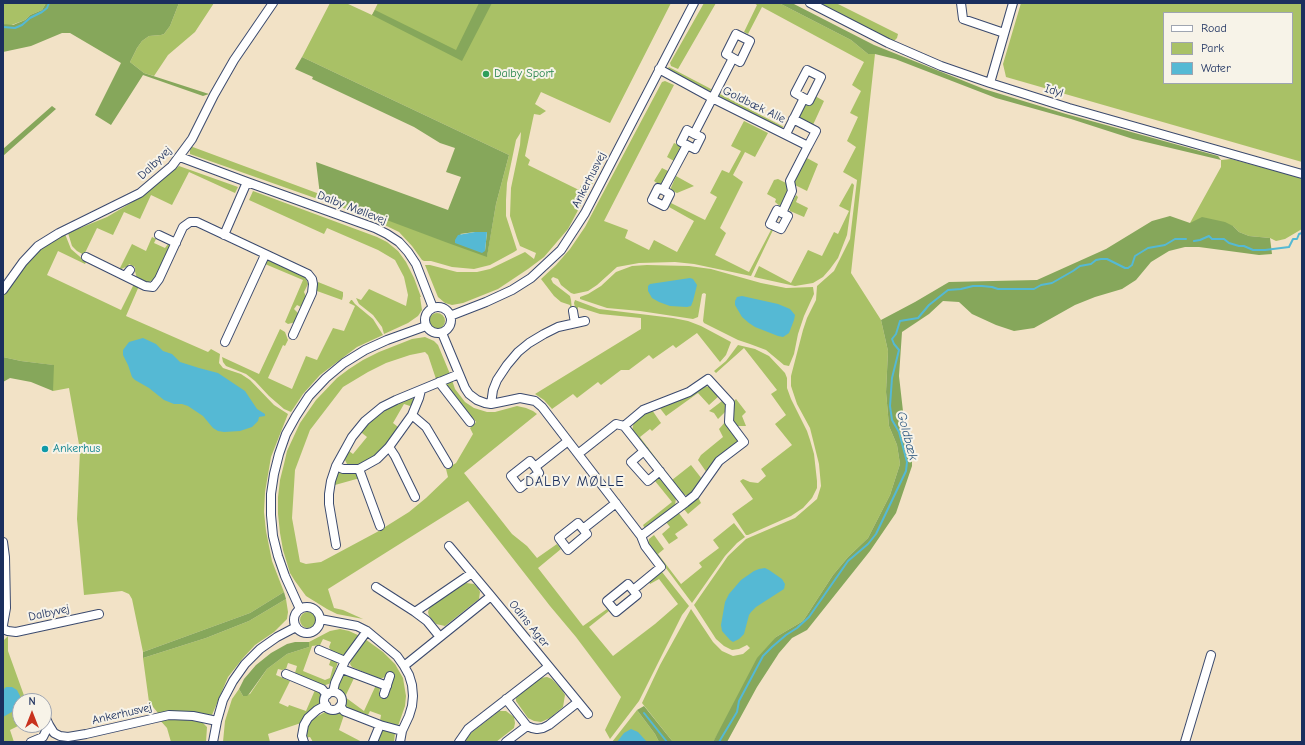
<!DOCTYPE html>
<html>
<head>
<meta charset="utf-8">
<style>
  body { margin:0 }
  #map { position:relative; width:1305px; height:745px; overflow:hidden; background:#f2e2c6; font-family:"Comic Neue",sans-serif }
  canvas { display:block }
  .frame { position:absolute; inset:0; border:4px solid #1b2f5e; pointer-events:none }
  .legend { position:absolute; left:1163px; top:12px; width:130px; height:72px; box-sizing:border-box; background:#f7f3e8; border:1px solid #9fa5b1; margin:0; padding:5px 7px; list-style:none; font-size:12px; color:#1b2f5e }
  .legend li { display:flex; align-items:center; gap:8px; height:20px }
  .legend b { width:20px; border:1px solid #9fa5b1 }
  .north { position:absolute; left:12px; top:693px; width:40px; height:40px; box-sizing:border-box; background:#f7f3e8; border:1px solid #9fa5b1; border-radius:50%; rotate:0deg; font-size:11px; font-weight:700; line-height:16px; text-align:center; color:#1b2f5e }
  .north::after { content:''; display:block; margin:auto; width:14px; height:18px; background:#c8321e; clip-path:polygon(50% 0,100% 100%,50% 72%,0 100%) }
</style>
</head>
<body>
<div id="map">
<canvas width="1305" height="745"></canvas>
<div class="frame"></div>
<ul class="legend">
<li><b style="height:5px;background:#fff"></b>Road</li>
<li><b style="height:11px;background:#a9c166"></b>Park</li>
<li><b style="height:11px;background:#55b9d4"></b>Water</li>
</ul>
<div class="north">N</div>
</div>
<script>
const ctx = document.querySelector('canvas').getContext('2d');
ctx.lineJoin = 'round';
function fillPath(path, color) {
  ctx.fillStyle = color;
  ctx.fill(path, 'evenodd');
}
function shape(rows) {
  const path = new Path2D();
  for (const r of rows) {
    if (r.length === 3) {
      path.moveTo(r[0] + r[2], r[1]);
      path.arc(r[0], r[1], r[2], 0, 2 * Math.PI);
      continue;
    }
    path.moveTo(r[0], r[1]);
    for (let i = 2; i < r.length; i += 2) path.lineTo(r[i], r[i + 1]);
  }
  return path;
}
function trace(path, color, width, dash) {
  ctx.strokeStyle = color;
  ctx.lineWidth = width;
  ctx.lineCap = dash ? 'butt' : 'round';
  ctx.setLineDash(dash || []);
  ctx.stroke(path);
}
function drawText(font, color, halo, rows, align = 'center') {
  ctx.font = font + ' "Comic Neue",sans-serif';
  ctx.lineWidth = 4;
  ctx.setLineDash([]);
  ctx.textBaseline = 'middle';
  ctx.strokeStyle = halo;
  ctx.fillStyle = color;
  for (const [text, x, y, turn = 0] of rows) {
    ctx.save();
    ctx.translate(x, y);
    ctx.rotate((+turn || 0) * Math.PI / 180);
    ctx.textAlign = isNaN(turn) ? turn : align;
    if (halo) ctx.strokeText(text, 0, 0);
    ctx.fillText(text, 0, 0);
    ctx.restore();
  }
}
fillPath(shape([
  [3,3,46,3,42,10,30,15,25,20,9,26,3,24],
  [179,3,214,3,195,32,168,55,154,76,144,73,130,62,137,48,142,41,149,36,161,35,164,34,170,26],
  [330,3,346,3,372,15,378,3,671,3,610,123,541,92,535,104,546,111,540,115,534,114,525,156,530,160,528,165,579,190,581,185,588,187,595,170,598,173,568,229,544,257,528,269,498,289,463,303,452,305,445,303,438,297,425,265,430,265,457,272,477,272,490,269,525,252,534,259,536,253,520,246,517,238,510,216,511,188,520,145,521,132,516,140,507,183,506,200,506,216,517,250,514,252,490,265,474,269,452,267,431,261,424,261,422,260,412,246,399,232,366,216,190,154,190,146,487,256,496,204,509,155,302,57],
  [704,3,716,3,678,69,671,66,670,63],
  [754,3,779,3,851,40,868,54,875,54,851,273,881,320,888,351,886,392,889,426,897,445,900,464,890,495,868,538,848,557,833,575,803,621,776,637,713,742,673,742,642,703,660,665,691,609,713,642,722,651,733,656,743,654,750,648,747,645,739,649,732,650,724,646,716,639,694,605,728,556,746,539,795,518,817,499,821,486,819,464,810,428,797,404,791,386,791,376,803,330,807,318,816,300,817,286,834,271,850,239,857,180,843,172,856,147,847,141,858,117,850,113,861,91,852,85,864,62,762,7,748,34,744,32,757,5],
  [819,3,836,3,898,34,897,38,894,41,849,20],
  [1021,3,1302,3,1302,162,1006,77,1003,64],
  [1164,13,1292,13,1292,83,1164,83],
  [669,67,713,90,709,91,667,69],
  [665,81,674,85,604,221,628,230,625,238,649,250,654,240,677,252,694,221,669,207,671,203,705,220,717,197,710,193,722,170,729,173,741,151,731,146,744,121,768,133,755,157,745,152,733,175,743,182,720,228,726,233,715,255,749,272,771,230,773,230,751,276,694,264,675,262,639,263,617,267,597,285,588,291,574,294,571,293,561,285,558,279,553,277,551,279,553,283,570,296,571,300,572,310,570,310,570,305,561,302,554,296,541,279,556,265,570,249,585,227,662,82],
  [718,93,784,127,780,128,719,96],
  [815,96,824,101,812,127,798,119,798,116,804,102],
  [674,143,681,146,682,150,674,161,667,157],
  [805,157,818,164,807,191,795,185,793,180],
  [1231,159,1302,178,1302,229,1285,239,1276,241,1270,238,1249,236,1239,232,1233,226,1190,223,1221,167,1221,160],
  [179,166,238,187,235,193,189,172,172,205,151,195,140,219,124,212,113,235,97,228,84,255,77,251,72,246,68,233,107,217,141,197],
  [662,168,668,171,669,175,661,186,654,181],
  [676,176,694,186,677,193,670,190],
  [778,179,786,183,789,194,781,207,775,202,776,199,767,194,774,180],
  [852,183,854,185,847,235,838,258,830,269,823,277,813,283,795,286,754,277,759,266,791,283,808,250,822,256,834,232,838,234,849,211,839,206],
  [253,191,377,237,387,242,398,251,406,262,414,278,421,297,420,297,422,310,418,316,408,323,384,334,382,327,373,315,359,304,356,298,361,300,369,289,406,306,408,295,404,277,395,260,378,250,327,228,324,234,249,200],
  [796,195,798,197,796,202,808,208,804,217,790,211,789,208],
  [65,234,71,249,86,262,85,264,58,251,47,275,121,310,134,284,139,286,126,316,208,352,211,349,220,354,219,363,223,368,241,374,250,380,274,405,288,414,271,457,265,492,264,512,266,531,272,561,284,592,250,613,143,652,132,599,129,594,122,591,84,595,77,519,80,450,69,388,53,391,53,365,21,361,3,357,3,294,17,274,23,270,30,259,43,247],
  [152,237,156,239,154,243,165,248,168,244,170,246,154,280,146,283,137,279,135,271,135,267,129,264,128,266,119,270,132,244,146,251],
  [267,261,270,261,305,276,308,284,304,292,307,299,304,305,301,307,297,305,294,309,299,314,296,322,288,324,285,322,303,280,265,264],
  [647,265,689,266,711,269,761,283,786,288,813,287,814,294,804,316,798,334,794,354,789,366,784,365,766,350,750,344,738,340,704,323,703,321,706,294,704,293,702,294,698,317,693,319,640,311,607,308,580,299,580,297,588,294,601,286,616,272,632,266],
  [318,282,343,292,343,296,342,300,317,291,316,287],
  [351,300,352,300,355,304,373,319,383,335,357,347,320,375,303,394,291,412,284,409,269,396,255,381,246,374,226,366,223,362,222,357,259,374,280,329,285,332,288,340,285,346,283,345,268,378,292,389,306,356,317,360,333,328,344,331,355,306,349,303],
  [575,300,599,309,673,318,688,321,701,326,731,342,726,355,720,362,697,333,676,348,673,345,653,359,649,355,629,370,621,370,601,385,598,382,577,398,573,394,552,409,544,400,535,394,641,329,641,318,600,314,578,307,577,316,574,303],
  [437,321,8],
  [425,337,434,341,438,345,450,374,436,379,428,355,425,352,410,355,386,363,368,372,343,387,310,430,295,470,292,518,300,562,306,564,321,562,377,532,409,512,426,498,448,477,446,469,456,463,473,434,470,428,476,422,473,418,468,417,445,383,452,380,455,389,465,402,474,408,487,412,495,412,517,406,526,408,533,411,537,414,464,473,512,534,527,546,537,558,557,544,561,549,538,568,583,626,607,609,609,611,589,627,613,656,655,624,678,604,659,579,650,584,649,582,662,572,689,606,682,615,639,701,610,739,605,730,621,697,576,637,550,606,468,501,328,589,334,608,343,610,363,619,337,614,327,609,306,596,295,581,290,573,283,550,280,533,278,514,278,497,280,480,284,464,287,451,300,423,316,400,337,378,349,369,363,360,379,352,412,339],
  [738,345,755,349,769,356,785,373,787,378,787,388,791,399,807,431,810,440,814,454,817,481,817,488,812,498,803,508,791,516,748,535,746,535,732,514,753,499,740,481,743,479,750,482,758,483,766,476,761,469,792,445,775,424,786,415,771,394,777,390,744,348,716,373,714,371,726,361],
  [703,386,712,387,719,396,709,405,698,393,666,416,659,407],
  [412,397,414,401,412,405,410,406,404,404,393,423,398,427,398,430,390,441,376,455,356,467,351,466,347,464,345,460,344,456,346,452,349,451,353,454,367,437,362,433,362,429,387,409,399,401],
  [736,399,746,412,742,416,746,426,737,426,733,421,733,402],
  [722,401,726,405,725,412,718,419,714,413,709,411],
  [652,410,661,423,652,431,650,429,640,437,672,480,691,465,702,479,690,496,681,494,632,431,634,421,645,413],
  [726,421,737,437,737,443,707,473,698,460,701,455,723,437,719,429],
  [339,472,345,474,356,473,359,474,360,478,335,485,332,489,335,475],
  [658,478,661,478,676,498,675,506,645,529,643,525,672,502,655,481],
  [698,497,701,503,688,514,683,508],
  [678,512,688,525,675,534,678,538,669,544,662,534,670,527,666,522],
  [734,523,745,537,737,543,725,556,692,603,648,544,649,539,654,535,664,549,658,554,681,584,702,567,699,563,719,548,713,540],
  [466,583,474,584,478,588,480,592,479,599,445,626,436,624,429,616,428,612,430,606],
  [286,599,288,612,287,619,274,632,255,645,243,658,228,677,212,715,170,711,158,713,149,702,143,658,206,638,249,621],
  [308,620,8],
  [340,629,349,631,360,636,346,656,341,657,331,651,329,647,331,642,323,639,320,645,312,646,303,671,325,680,330,678,333,667,329,665,331,659,337,662,337,665,331,683,323,686,297,676,295,673,297,666,288,663,286,669,282,670,278,669,276,675,290,681,279,703,288,707,289,705,306,711,315,690,321,694,322,702,320,706,309,715,301,723,268,734,270,742,223,742,225,721,232,699,239,689,243,696,250,694,267,669,287,654,309,647,309,642,330,631],
  [8,636,8,651,26,701,20,701,20,725,10,730,14,742,3,742,4,640],
  [365,639,383,652,395,664,403,678,406,696,405,706,398,726,380,721,381,715,370,711,368,715,347,708,345,705,345,700,343,695,338,689,338,685,344,673,355,676,345,697,364,711,376,685,380,688,379,694,385,696,387,674,385,677,380,679,352,667,350,664,351,661],
  [547,677,552,679,562,690,565,695,563,707,550,718,541,722,534,721,528,718,516,701,516,698,519,693,540,678],
  [637,710,655,734,659,742,612,742],
  [499,711,506,711,514,717,515,723,514,728,496,742,464,742,471,733],
  [325,712,332,713,339,712,344,715,339,730,362,742,313,742,310,737,305,738,307,726,313,719],
  [159,719,177,719,202,722,207,727,206,742,171,742,167,728],
  [385,729,395,733,394,742,375,742,381,732]
]), '#a9c166');
fillPath(shape([
  [46,3,179,3,170,26,164,34,161,35,149,36,142,41,137,48,130,62,144,73,209,94,203,96,143,75,111,125,95,115,121,63,70,33,62,33,31,46,3,52,3,24,13,25,25,20,30,15,42,10],
  [479,3,492,3,462,61,372,15,375,10,456,50],
  [779,3,792,3,874,45,984,89,1066,114,1218,156,1221,160,1133,139,1071,119,996,98,895,59,875,54,868,54,851,40],
  [302,57,509,155,496,204,487,257,448,243,320,195,316,162,448,210,461,177,446,172,455,148,440,143,414,127,312,79,313,77,295,69],
  [475,232,487,232,485,251,460,234],
  [52,106,56,109,3,156,3,149],
  [1170,216,1190,223,1202,217,1225,222,1233,226,1239,232,1249,236,1270,238,1272,254,1259,255,1199,247,1185,247,1169,251,1151,262,1136,280,1122,289,1095,297,1075,305,1034,328,1014,331,996,325,972,314,959,302,943,301,929,314,902,332,899,376,904,420,912,456,912,466,896,513,870,551,807,630,792,638,779,653,757,687,727,742,713,742,757,658,776,637,803,621,833,575,848,557,868,538,890,495,900,464,897,445,889,426,886,392,888,351,881,320,915,302,949,282,1037,280,1106,249,1152,221],
  [3,357,21,361,54,365,53,391,31,382,10,378,3,382],
  [284,592,286,599,249,621,206,638,143,658,143,652,250,613],
  [295,642,309,642,309,647,287,654,267,669,249,694,247,696,243,696,239,689,244,679,256,665,271,653,287,644],
  [644,706,673,742,659,742,655,734,637,710]
]), '#86a75b');
fillPath(shape([
  [475,232,487,232,485,251,482,253,455,243,455,240,458,235],
  [690,278,693,279,697,285,693,301,691,306,687,307,670,306,659,302,652,298,648,291,648,286,650,284],
  [742,296,778,304,790,309,795,315,794,320,789,333,783,337,778,336,755,327,749,323,742,317,735,305,735,301,737,297],
  [143,338,156,344,163,351,172,354,180,362,199,368,218,373,245,391,257,409,265,414,265,416,259,417,258,421,252,427,240,431,224,432,218,431,213,428,203,416,188,406,182,404,174,404,164,400,149,388,135,380,132,377,128,365,123,355,123,350,129,342],
  [765,568,769,570,782,579,785,584,784,589,756,607,751,612,749,615,744,634,739,639,733,642,730,640,722,631,721,625,725,602,729,594,741,580,754,571,759,569],
  [6,687,12,687,17,690,20,696,20,704,19,708,3,717,3,690],
  [631,729,638,732,647,742,617,742,624,733]
]), '#55b9d4');
trace(shape([
  [3,27,15,28,22,25,30,18,42,12,47,8,49,3],
  [1194,241,1200,240,1209,236,1212,239,1224,239,1229,243,1239,246,1244,246,1253,250,1265,250,1289,247,1293,239,1297,239,1299,234,1302,233],
  [644,713,667,742],
  [719,742,737,712,739,701,763,656,772,647,786,635,797,628,809,617,848,561,868,544,876,534,906,471,907,462,899,432,892,420,890,406,892,378,899,350,894,344,892,339,896,334,900,321,918,318,929,305,948,290,961,289,973,286,982,286,992,287,998,289,1034,289,1041,285,1052,283,1073,271,1080,266,1091,264,1096,260,1101,259,1107,259,1125,268,1128,268,1132,265,1135,256,1148,248,1165,245,1175,239,1186,239]
]), '#55b9d4', 2);
const minor = shape([
  [810,3,888,43,941,66,990,83,1069,108,1302,174],
  [961,3,963,19,1004,33],
  [659,69,712,98,808,146,790,181,792,191,782,213,777,210,770,224,781,229,788,216,782,213],
  [990,83,1013,3],
  [793,119,816,131,808,146],
  [694,134,687,130,681,142,695,149,701,137,694,134,733,58,726,54,736,34,750,41,740,62,733,58],
  [786,134,804,98,809,101,821,77,807,70,795,93,804,98],
  [180,157,247,182,375,228,387,234,399,242,408,252,416,264,433,308],
  [663,190,670,194,664,206,652,200,658,188,663,190,687,145],
  [159,235,176,243],
  [224,235,247,182],
  [86,257,145,286,153,287,159,279,183,227,190,222,197,222,308,274,312,279,313,284,312,293,293,335],
  [125,276,130,270],
  [3,290,23,262,38,246,59,233,140,193,172,166,192,139,214,95,234,60,273,3],
  [438,320,13],
  [573,311,575,323],
  [450,316,486,302,512,290,531,278,561,250,585,213,694,3],
  [442,333,465,388,469,394,477,400,485,403,491,404,501,402,520,398,535,401,542,407,641,536],
  [225,342,265,255],
  [439,382,470,422],
  [491,404,493,390,497,380,507,365,518,352,529,343,544,334,558,327,585,321],
  [412,415,426,427,448,464],
  [624,426,643,410,689,392,708,379,730,403,729,422,744,442,719,461,695,495,685,503],
  [389,447,395,456,415,497],
  [644,451,631,462,648,481,660,471],
  [578,454,616,424,624,426,685,503,641,536,645,546,661,567,633,590,628,584,607,601,616,612,637,595,633,590],
  [336,466,343,469,359,469,377,459,389,447,412,415,419,398,421,390],
  [535,467,530,461,511,476,520,488,539,473,535,467,568,441],
  [359,469,380,526],
  [583,529,578,523,559,538,568,550,587,534,583,529,616,503],
  [3,542,5,557,6,608,3,625],
  [336,545,329,504,329,494,331,481,336,466,352,437,365,421,382,407,396,400,459,374],
  [449,546,491,596,588,714],
  [376,587,415,612,427,621,440,637],
  [307,620,13],
  [300,609,285,576,278,556,273,536,271,515,271,494,274,474,279,454,286,434,296,416,309,396,326,378,344,363,365,350,387,340,426,326],
  [415,612,472,573],
  [320,619,357,626,367,631,397,656,404,666,409,675,412,685,413,696,412,706,409,716,402,731,400,742],
  [3,629,8,631,16,632,99,614],
  [319,650,345,661],
  [404,666,491,596],
  [342,669,387,686],
  [286,674,322,689,327,695],
  [333,692,335,683,345,661,367,631],
  [333,701,9],
  [384,694,390,676],
  [506,699,527,726],
  [340,706,344,711,380,725,402,731],
  [44,714,49,725,54,733,60,736,68,737,86,734,169,715,193,716,217,721],
  [31,742,43,737,49,725],
  [213,742,217,721,223,700,233,681,245,664,260,649,277,637,296,627],
  [304,742,302,736,304,725,308,718,317,710,326,705],
  [373,742,380,725],
  [459,742,468,729,548,667],
  [506,742,527,726,532,728,537,729,543,728,549,725,578,702],
  [1185,742,1211,655]
]);
trace(minor, '#3b4a6e', 10);
trace(minor, '#fff', 8);
for (const [x, y, r, color] of [
  [486,74,4,"#2e9e5b"],
  [45,449,4,"#0f9aa8"]
]) {
  const dot = new Path2D();
  dot.arc(x, y, r, 0, 2 * Math.PI);
  ctx.fillStyle = color;
  ctx.fill(dot);
  trace(dot, '#f7f3e8', 1.5);
}
drawText('12px', '#27864d', '#f7f3e8', [
  ["Dalby Sport",494,74]
], 'left');
drawText('12px', '#1b2f5e', '#f7f3e8', [
  ["Idyl",1054,91,17],
  ["Goldbæk Alle",754,105,26],
  ["Dalbyvej",155,163,-44],
  ["Ankerhusvej",589,180,-63],
  ["Dalby Møllevej",352,208,21],
  ["Dalbyvej",49,613,-12],
  ["Odins Ager",529,624,51],
  ["Ankerhusvej",122,714,-13]
]);
drawText('12px', '#0d838f', '#f7f3e8', [
  ["Ankerhus",53,449]
], 'left');
drawText('italic 13px', '#2c5881', '#f7f3e8', [
  ["Goldbæk",907,436,75]
]);
ctx.letterSpacing = '1px';
drawText('14px', '#1b2f5e', '#f7f3e8', [
  ["DALBY MØLLE",575,482]
]);
ctx.letterSpacing = '0px';
</script>
</body>
</html>
